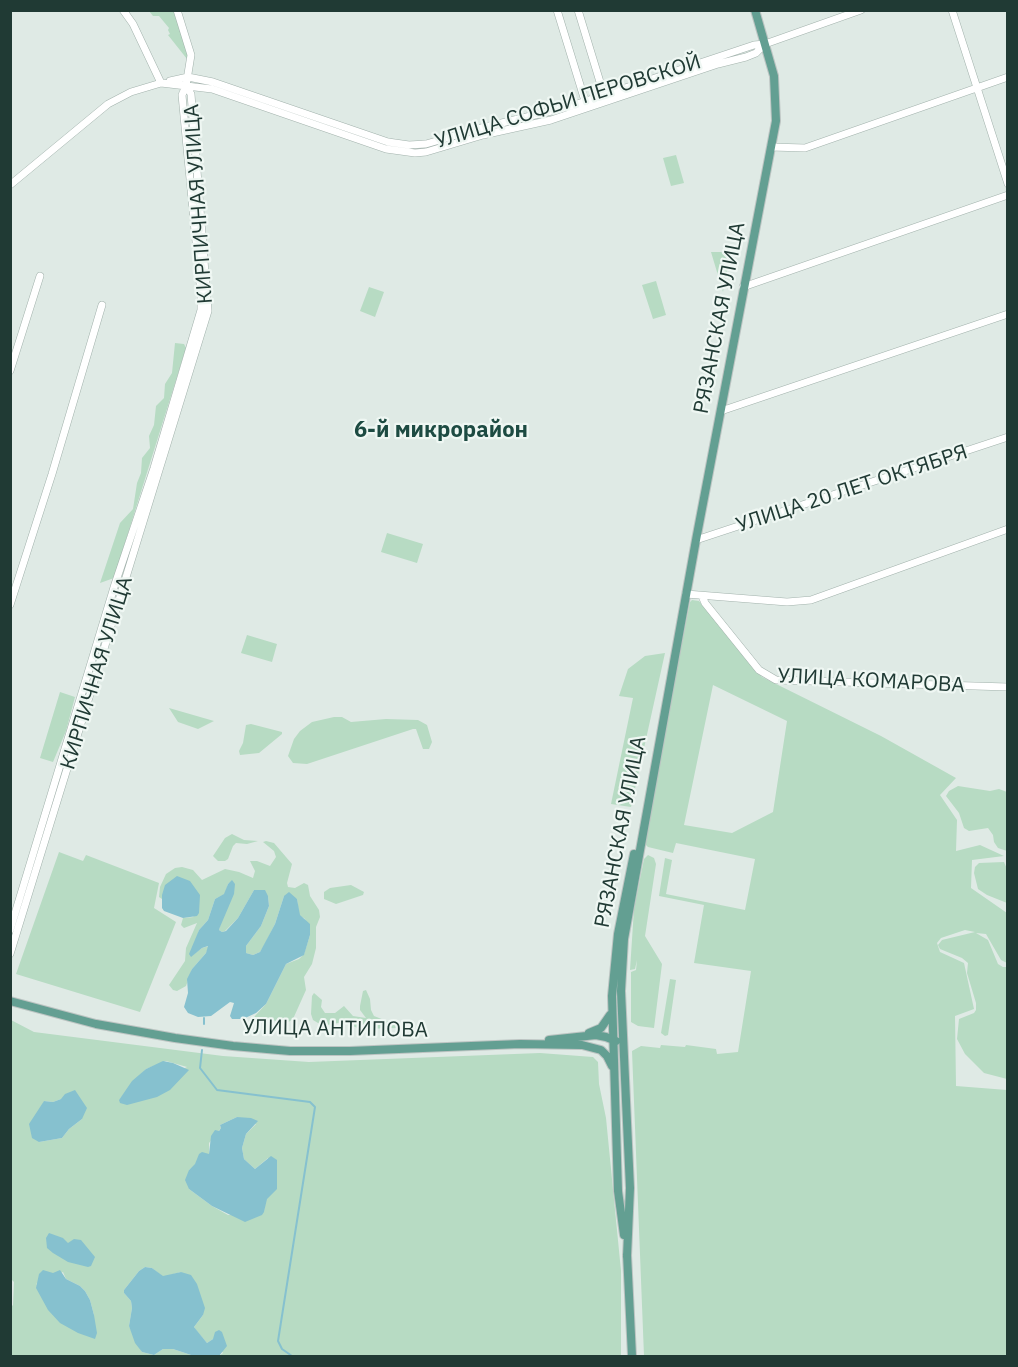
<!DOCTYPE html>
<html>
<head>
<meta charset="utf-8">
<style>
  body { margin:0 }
  #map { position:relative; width:1018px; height:1367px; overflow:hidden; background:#dfeae5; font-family:"IBM Plex Sans",sans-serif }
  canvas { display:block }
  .frame { position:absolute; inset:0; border:12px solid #203a34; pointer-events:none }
</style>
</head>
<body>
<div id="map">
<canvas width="1018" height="1367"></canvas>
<div class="frame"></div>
</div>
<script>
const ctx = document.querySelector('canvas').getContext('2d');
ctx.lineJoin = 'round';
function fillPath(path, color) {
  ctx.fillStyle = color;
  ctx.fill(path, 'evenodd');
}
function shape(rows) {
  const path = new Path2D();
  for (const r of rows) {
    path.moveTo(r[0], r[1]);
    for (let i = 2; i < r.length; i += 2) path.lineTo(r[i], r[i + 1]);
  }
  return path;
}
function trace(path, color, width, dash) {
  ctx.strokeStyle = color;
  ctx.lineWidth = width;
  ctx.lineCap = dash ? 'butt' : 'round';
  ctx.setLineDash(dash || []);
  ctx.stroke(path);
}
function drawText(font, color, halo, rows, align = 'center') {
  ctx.font = font + ' "IBM Plex Sans",sans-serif';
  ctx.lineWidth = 4.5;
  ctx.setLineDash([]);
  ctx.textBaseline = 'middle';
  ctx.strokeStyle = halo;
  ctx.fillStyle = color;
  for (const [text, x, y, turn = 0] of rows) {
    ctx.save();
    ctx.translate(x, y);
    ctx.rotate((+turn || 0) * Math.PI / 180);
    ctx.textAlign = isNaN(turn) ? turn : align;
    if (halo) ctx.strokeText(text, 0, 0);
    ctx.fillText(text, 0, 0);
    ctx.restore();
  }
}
fillPath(shape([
  [149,11,174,11,187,50,187,59,168,35,170,34,168,30,169,28,159,16,153,16],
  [676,155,684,183,671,186,663,158],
  [711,252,731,252,723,292],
  [656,281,666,315,653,319,642,285],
  [369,287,384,292,375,317,360,311],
  [175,343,184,344,186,348,114,578,100,583,120,523,133,509,137,483,141,473,142,458,150,448,149,436,154,425,156,406,164,398,165,384,172,373],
  [387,533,423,544,417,563,381,552],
  [692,600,699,601,762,677,881,736,956,778,940,795,957,820,956,851,980,845,1004,856,972,860,971,888,1007,913,1007,963,1001,960,986,934,976,933,988,940,998,964,1003,967,1007,967,1007,1079,984,1073,965,1054,957,1039,959,1019,974,1013,976,1010,976,1003,967,973,968,963,962,958,940,949,938,945,942,940,975,932,965,930,941,938,937,943,940,952,964,963,974,1009,955,1016,956,1086,1007,1090,1007,1356,644,1356,632,1051,641,1046,660,1048,661,1045,685,1047,686,1045,716,1049,717,1054,738,1052,751,971,694,963,704,905,659,896,665,858,672,860,666,894,745,910,755,859,676,843,673,853,648,847,643,842,690,602],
  [713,685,787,721,773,812,732,833,684,825],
  [247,635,277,644,272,662,241,653],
  [665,653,631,807,611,804,633,698,619,696,628,669,645,656],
  [60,692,75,697,66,731,53,762,40,758],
  [169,708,214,721,198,729,178,722],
  [334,717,342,717,351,722,386,719,418,720,427,725,432,742,429,749,423,749,416,729,413,729,307,764,293,763,288,756,294,739,300,731,312,722],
  [251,724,282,732,282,734,259,753,240,755,239,751,243,743,246,725],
  [958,786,990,791,999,789,1007,792,1007,851,998,848,994,842,993,835,988,828,969,831,964,828,959,813,946,796,949,791],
  [232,834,244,840,258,841,247,844,236,843,233,846,228,859,225,861,218,861,213,856,225,838],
  [266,841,274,843,292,864,287,883,288,887,295,888,304,883,308,885,310,896,319,910,320,917,316,927,316,948,312,964,304,977,306,990,293,1019,287,1023,280,1023,271,1019,257,1019,254,1017,266,1004,286,964,299,959,304,954,310,935,305,919,299,915,297,899,284,896,275,924,264,946,260,952,253,955,246,953,246,946,261,926,269,906,268,896,254,890,238,918,225,931,222,932,219,930,232,881,228,884,225,894,215,899,208,920,199,930,191,956,202,948,209,946,206,953,192,969,186,986,177,991,173,990,169,985,185,961,186,948,197,923,184,928,181,925,183,918,194,917,162,895,162,899,159,897,160,887,166,874,175,868,182,867,193,870,202,880,225,869,239,872,253,878,255,871,250,861,257,861,270,866,276,857,274,851,263,842],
  [59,852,83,861,86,855,159,883,154,908,176,922,140,1012,16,974],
  [648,855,654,858,656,864,645,936,662,964,654,1028,638,1026,631,1022,631,972,636,970,637,960,635,969,630,970,634,909,644,859],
  [1004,862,1007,869,1007,903,987,895,978,889,974,873,975,867,979,863],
  [351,885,364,892,363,895,336,904,324,899,324,892,330,888],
  [670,979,676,980,668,1035,665,1036,661,1033],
  [366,990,370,999,371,1010,374,1016,397,1025,398,1028,360,1029,343,1022,323,1026,313,1020,311,1014,312,996,314,993,322,1000,321,1007,325,1013,335,1013,344,1006,353,1016,366,1018,360,1010,360,1006,363,991],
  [11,1020,34,1032,223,1056,309,1062,540,1053,593,1057,598,1062,599,1084,606,1118,621,1271,621,1356,219,1356,223,1353,213,1339,207,1343,196,1330,194,1327,203,1315,181,1272,163,1277,152,1268,145,1267,139,1271,124,1290,124,1293,131,1301,132,1308,129,1326,142,1352,154,1355,163,1349,173,1349,194,1356,11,1356,10,1308,13,1305,14,1282,10,1278],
  [166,1061,187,1067,119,1100,146,1069],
  [61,1099,82,1119,69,1129,62,1138,39,1142,44,1101,53,1102],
  [237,1117,256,1124,246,1134,242,1148,244,1159,255,1169,268,1158,264,1212,228,1215,212,1206,189,1189,189,1170,209,1154,209,1143,221,1128,220,1125],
  [63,1272,66,1279,80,1286,85,1291,90,1300,94,1315,36,1284]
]), '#b7dbc3');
fillPath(shape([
  [177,876,190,881,200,895,199,913,197,916,183,918,164,911,162,908,162,895,165,885],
  [232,880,235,884,234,894,220,927,219,930,222,932,226,931,238,918,254,890,265,890,268,896,269,906,261,926,246,946,246,953,253,955,260,952,275,924,284,896,289,892,297,899,300,915,310,924,310,935,304,955,286,964,266,1004,256,1013,243,1019,232,1019,230,1016,234,1003,230,1002,211,1016,198,1017,188,1013,184,1007,188,993,187,979,192,969,206,953,208,946,202,948,191,957,189,954,199,930,208,920,215,899,224,894,228,884],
  [163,1061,173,1063,189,1070,170,1090,157,1097,127,1105,120,1103,119,1100,132,1081,146,1069],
  [75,1090,87,1108,82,1119,69,1129,62,1138,39,1142,32,1138,29,1124,44,1101,53,1102,61,1099,65,1094],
  [237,1117,251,1118,258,1121,246,1134,242,1148,244,1159,255,1169,271,1156,277,1160,277,1189,267,1199,264,1212,262,1215,245,1222,212,1206,189,1189,185,1180,189,1170,195,1164,199,1154,202,1152,209,1154,211,1136,215,1130,219,1131,221,1128,220,1125],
  [49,1233,63,1238,68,1243,74,1239,81,1240,95,1257,91,1266,88,1267,68,1262,53,1253,47,1248,46,1238],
  [145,1267,152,1268,163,1276,181,1272,191,1275,197,1284,205,1308,203,1315,194,1327,207,1343,213,1339,215,1332,219,1330,222,1332,227,1346,219,1356,194,1356,173,1349,163,1349,154,1355,142,1352,135,1343,129,1326,132,1308,131,1301,124,1293,124,1290,139,1271],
  [43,1270,53,1273,60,1270,66,1279,80,1286,85,1291,90,1300,94,1315,97,1333,95,1339,78,1333,60,1323,48,1310,36,1288,39,1274]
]), '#86c1cf');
trace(shape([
  [204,1024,204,1018],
  [202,1050,200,1068,217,1090,310,1102,315,1107,278,1341,282,1349,292,1356]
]), '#86c1cf', 2);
const minor = shape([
  [123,10,133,24,161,83],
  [557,10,585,101],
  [578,10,604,95],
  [952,10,1008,184],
  [170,81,188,77,213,82,388,142,409,145,426,144,481,128,568,107,754,45,765,44,861,10],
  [771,147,805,148,1008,77],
  [10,185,108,104,131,92,161,83,212,89,386,149,415,153,426,152,483,135,551,120,718,64,746,57,756,53,765,44],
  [743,287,1008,195],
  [10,371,40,276],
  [721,411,1008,314],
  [696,540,1008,437],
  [686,594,787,602,811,600,1008,529],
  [702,596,705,603,759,670,776,680,1008,687],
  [10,605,52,474,102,305],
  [10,930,115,584,154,468,201,310,201,294,182,95,186,86,191,55,177,10],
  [10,954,208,311,191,94,186,86]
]);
const major = shape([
  [10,1001,96,1024,175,1038,233,1046,290,1051,350,1051,520,1044,582,1045,601,1050,607,1056,612,1066],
  [589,1033,601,1028,610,1015],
  [549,1040,596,1035,606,1037,616,1041],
  [624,1235,618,1191,612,996,618,934,634,854],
  [627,1254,632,1356],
  [627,1257,630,1188,621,991,624,939,696,540,776,121,774,76,755,10]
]);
trace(minor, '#a2b2ac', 8);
trace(major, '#bcc4c2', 10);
trace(minor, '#fff', 7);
trace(major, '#639f92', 8);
drawText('21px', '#203a34', '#eff7f3', [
  ["УЛИЦА СОФЬИ ПЕРОВСКОЙ",568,102,-17],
  ["КИРПИЧНАЯ УЛИЦА",199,204,-94],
  ["РЯЗАНСКАЯ УЛИЦА",720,318,-79],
  ["УЛИЦА 20 ЛЕТ ОКТЯБРЯ",852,489,-18],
  ["КИРПИЧНАЯ УЛИЦА",97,673,-73],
  ["УЛИЦА КОМАРОВА",871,681,3],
  ["РЯЗАНСКАЯ УЛИЦА",621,832,-79],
  ["УЛИЦА АНТИПОВА",335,1029,1]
]);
drawText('bold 22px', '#1d4b42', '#eff7f3', [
  ["6-й микрорайон",441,431]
]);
</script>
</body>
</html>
